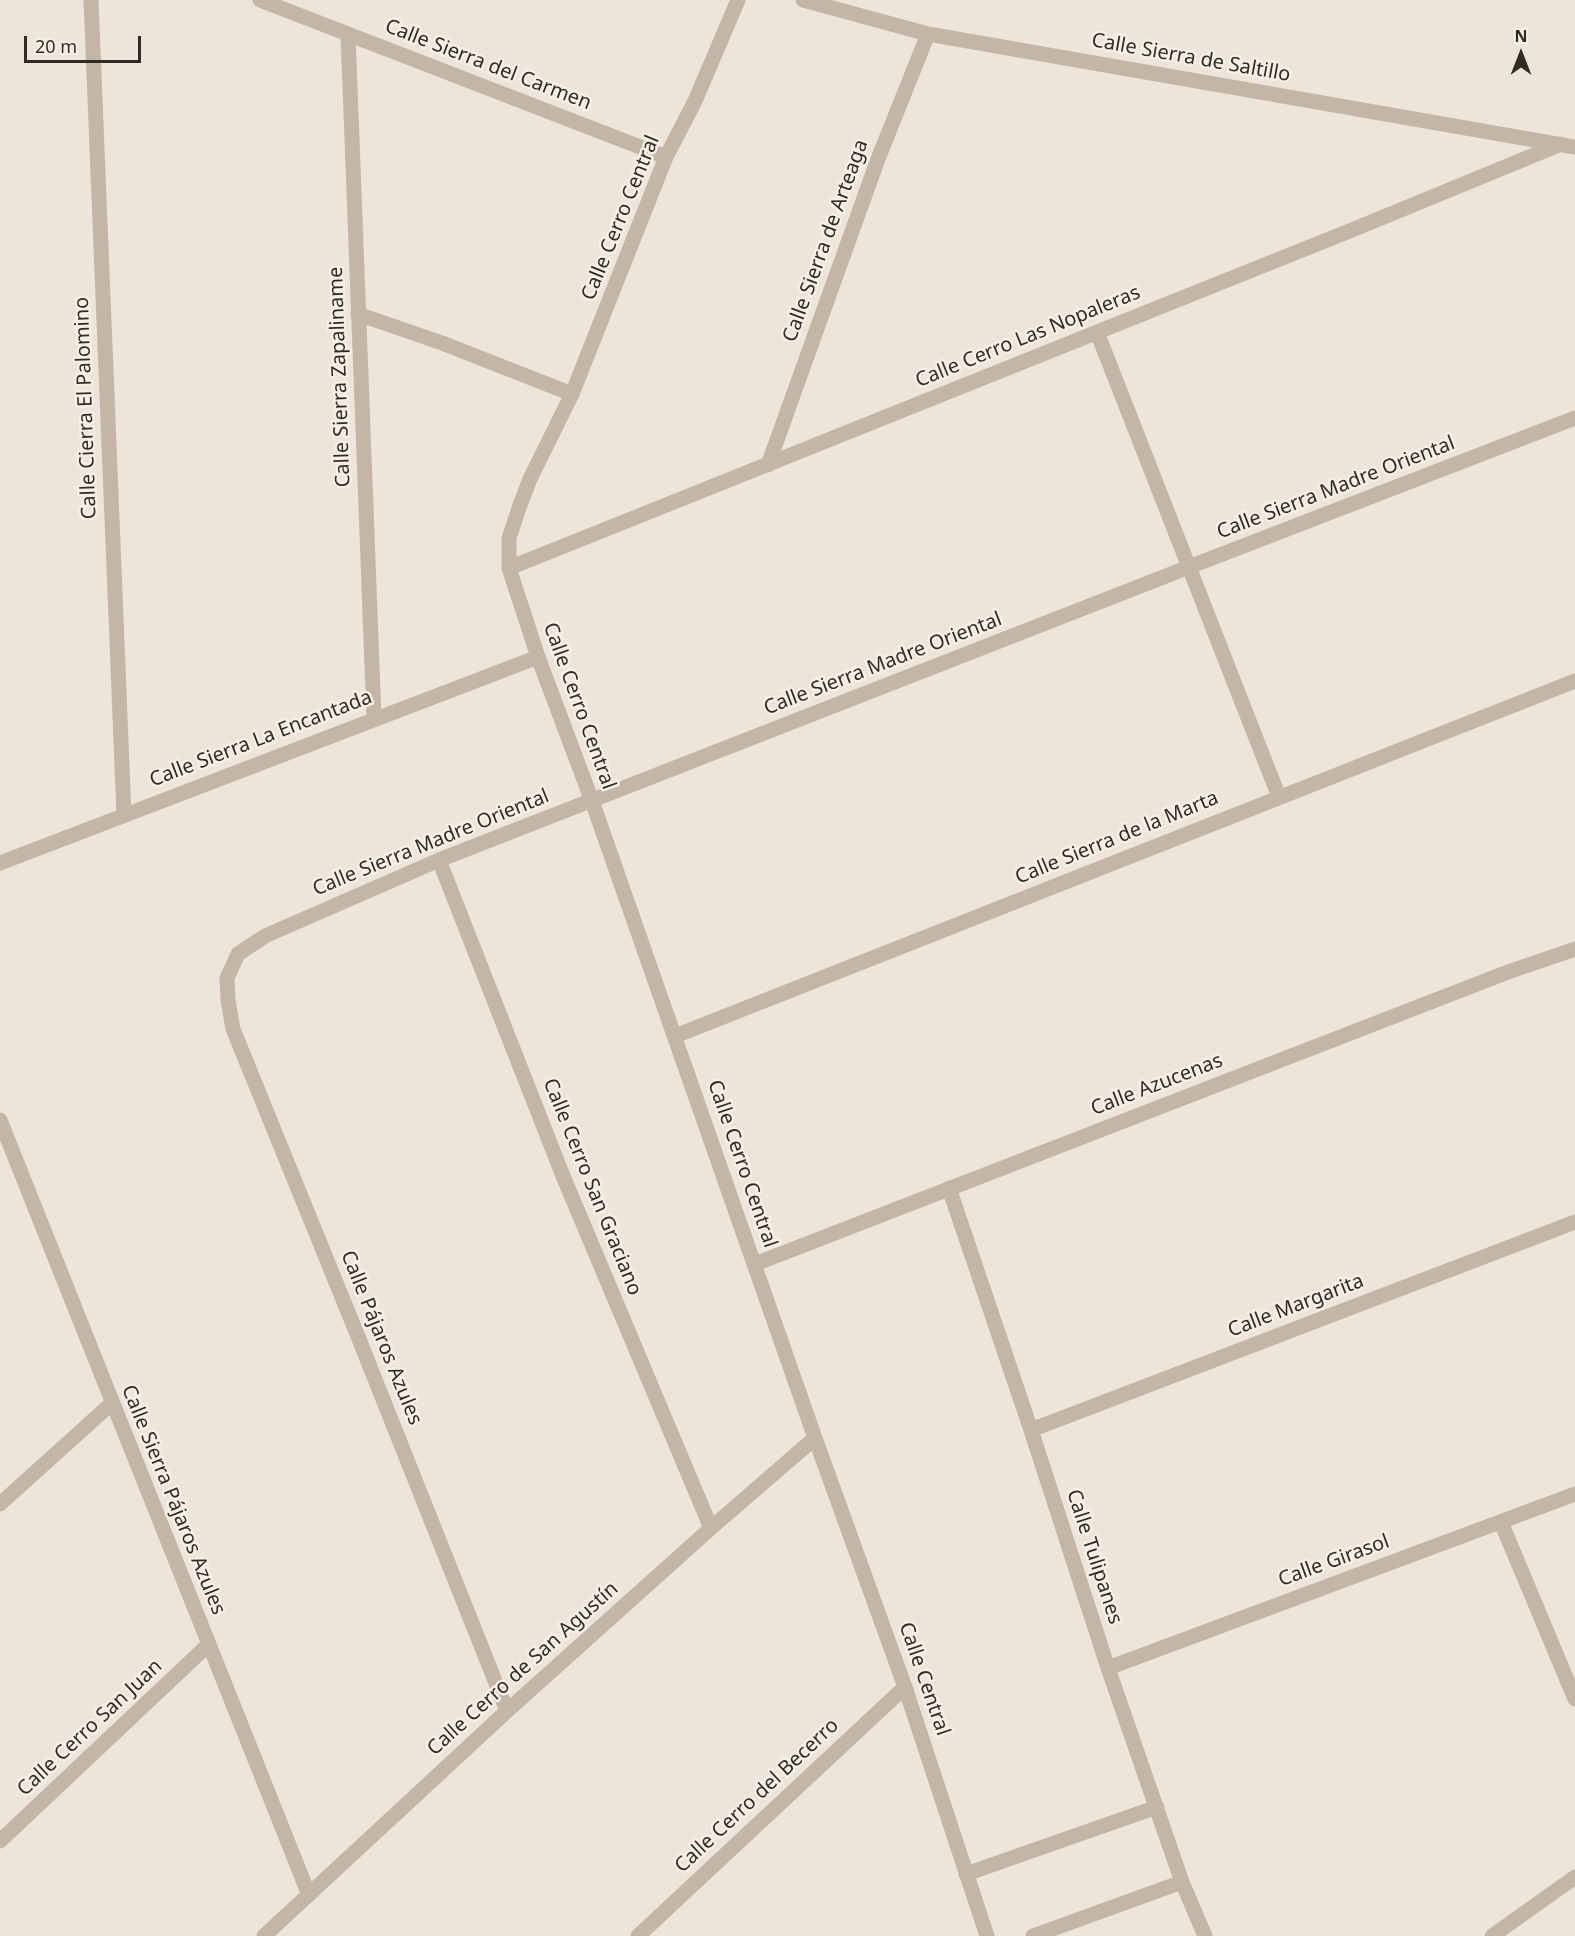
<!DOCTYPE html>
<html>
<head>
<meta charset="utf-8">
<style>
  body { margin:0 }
  #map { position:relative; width:1575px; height:1936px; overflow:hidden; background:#ede5d9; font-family:"Noto Sans",sans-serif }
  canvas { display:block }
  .north { position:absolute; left:1491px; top:24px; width:60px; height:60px; -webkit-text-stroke:4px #f5efe5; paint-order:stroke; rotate:0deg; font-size:16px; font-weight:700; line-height:24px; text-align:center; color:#312b26 }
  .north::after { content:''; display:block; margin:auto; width:21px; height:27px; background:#312b26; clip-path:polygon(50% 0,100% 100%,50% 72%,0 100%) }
  .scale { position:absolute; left:24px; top:36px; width:117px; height:27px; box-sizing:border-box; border:3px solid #312b26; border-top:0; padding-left:8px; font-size:18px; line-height:21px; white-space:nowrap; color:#312b26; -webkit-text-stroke:4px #f5efe5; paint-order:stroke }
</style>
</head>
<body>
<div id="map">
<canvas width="1575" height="1936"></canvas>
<div class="north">N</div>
<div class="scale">20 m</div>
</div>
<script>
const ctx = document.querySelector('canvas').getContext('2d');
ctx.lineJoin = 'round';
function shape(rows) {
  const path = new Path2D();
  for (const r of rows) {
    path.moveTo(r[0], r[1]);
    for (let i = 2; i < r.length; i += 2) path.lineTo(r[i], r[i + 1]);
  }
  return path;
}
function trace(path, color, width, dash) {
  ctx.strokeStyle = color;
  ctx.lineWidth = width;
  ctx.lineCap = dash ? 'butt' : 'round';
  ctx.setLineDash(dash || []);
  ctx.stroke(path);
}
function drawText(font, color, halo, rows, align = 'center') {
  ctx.font = font + ' "Noto Sans",sans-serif';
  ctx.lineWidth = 5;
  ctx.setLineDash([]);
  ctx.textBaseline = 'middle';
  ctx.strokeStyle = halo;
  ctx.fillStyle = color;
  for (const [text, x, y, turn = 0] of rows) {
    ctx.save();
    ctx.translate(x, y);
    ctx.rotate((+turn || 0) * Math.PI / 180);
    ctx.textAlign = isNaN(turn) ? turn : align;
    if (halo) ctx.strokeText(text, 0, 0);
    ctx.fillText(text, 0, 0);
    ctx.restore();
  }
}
trace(shape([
  [91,0,124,815],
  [260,0,666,157],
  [738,0,695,101,666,157,572,394,530,479,520,505,509,538,509,568,538,657,592,801,815,1438,905,1687,987,1936],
  [803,0,928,34,1575,147],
  [348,34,374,718],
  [358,314,442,343,572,394],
  [1097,332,1279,797],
  [768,465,878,159,928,34],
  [509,568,1352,230,1561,144],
  [439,860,563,1176,711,1528],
  [0,863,538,657],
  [675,1036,1575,681],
  [0,1120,309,1895],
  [949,1188,1031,1430,1108,1668,1182,1882,1205,1936],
  [755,1264,1508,972,1575,949],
  [1031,1430,1575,1222],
  [0,1504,112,1403],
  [1501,1522,1575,1699],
  [1108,1668,1575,1494],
  [507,1711,357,1334,233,1029,228,1000,227,978,238,954,265,936,439,860,1189,567,1575,418],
  [0,1841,208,1645],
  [966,1874,1157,1807],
  [264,1936,507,1711,711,1528,815,1438],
  [638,1936,905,1687],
  [1033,1936,1182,1882],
  [1492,1936,1575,1877]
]), '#c3b6a7', 15);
drawText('20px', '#312b26', '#f5efe5', [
  ["Calle Sierra de Saltillo",1191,58,10],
  ["Calle Sierra del Carmen",488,65,21],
  ["Calle Cerro Central",621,218,-68],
  ["Calle Sierra de Arteaga",826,241,-70],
  ["Calle Cerro Las Nopaleras",1028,337,-22],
  ["Calle Sierra Zapaliname",340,377,-92],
  ["Calle Cierra El Palomino",86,408,-92],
  ["Calle Sierra Madre Oriental",1336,488,-21],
  ["Calle Sierra Madre Oriental",883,664,-21],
  ["Calle Cerro Central",579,706,70],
  ["Calle Sierra La Encantada",261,739,-21],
  ["Calle Sierra de la Marta",1117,838,-22],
  ["Calle Sierra Madre Oriental",431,843,-22],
  ["Calle Azucenas",1157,1085,-21],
  ["Calle Cerro Central",742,1164,71],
  ["Calle Cerro San Graciano",592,1187,68],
  ["Calle Margarita",1296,1306,-21],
  ["Calle Pájaros Azules",381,1338,68],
  ["Calle Sierra Pájaros Azules",173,1500,68],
  ["Calle Tulipanes",1094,1557,72],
  ["Calle Girasol",1334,1561,-20],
  ["Calle Cerro de San Agustín",523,1669,-42],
  ["Calle Central",924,1679,71],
  ["Calle Cerro San Juan",90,1728,-43],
  ["Calle Cerro del Becerro",757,1796,-43]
]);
</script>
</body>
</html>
